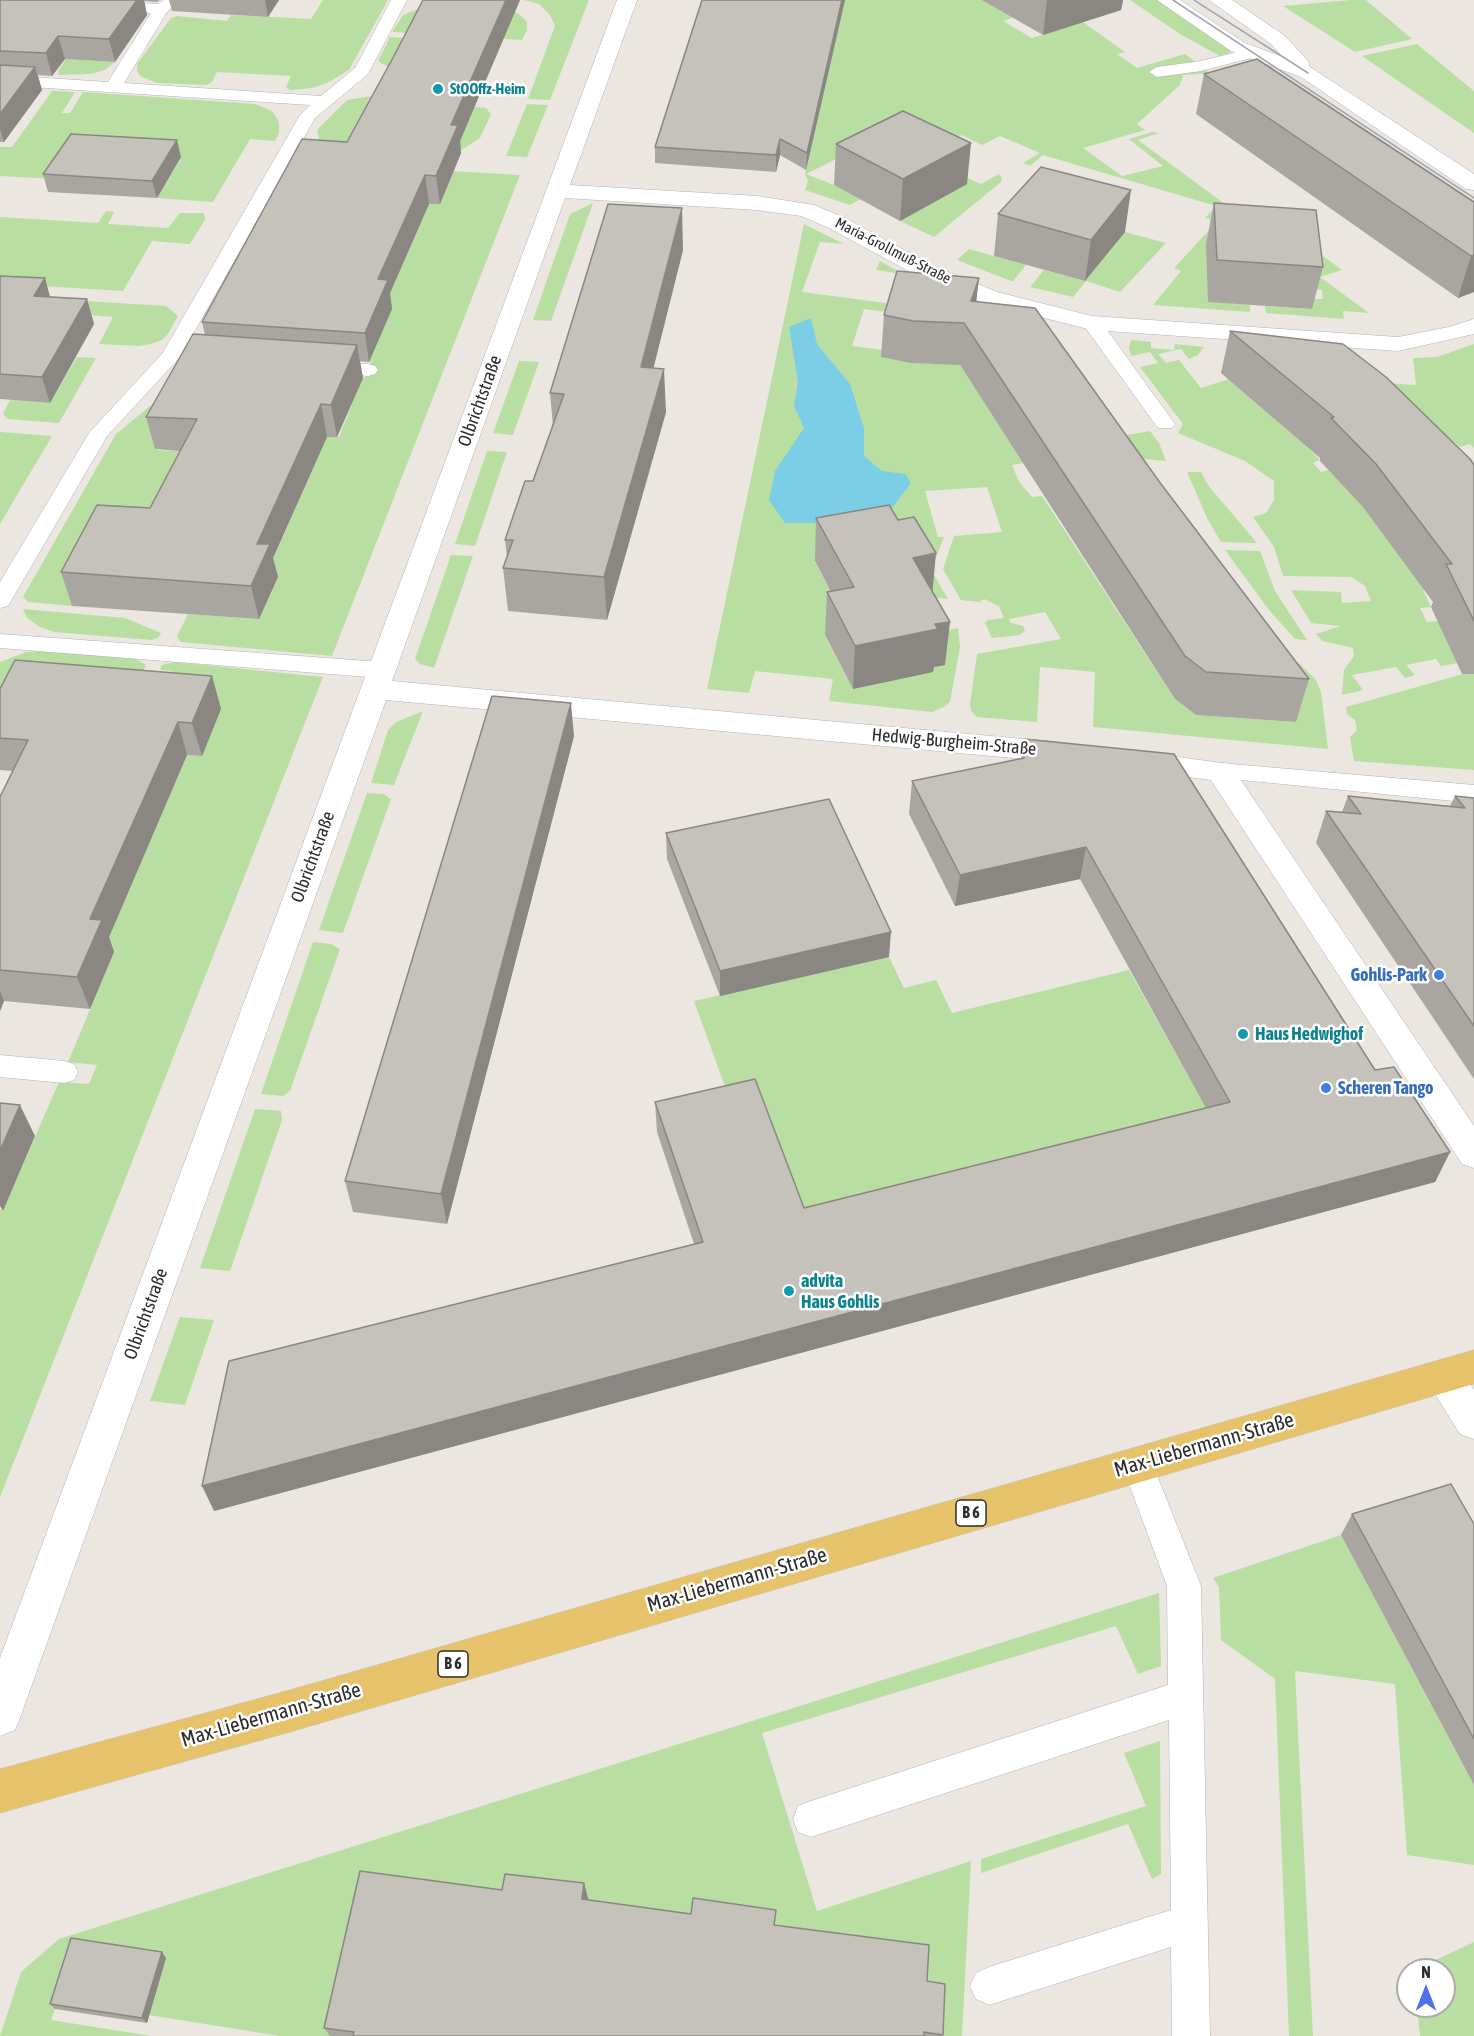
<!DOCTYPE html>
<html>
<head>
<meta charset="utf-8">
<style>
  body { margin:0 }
  #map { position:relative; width:1474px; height:2036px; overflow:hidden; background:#ece6e0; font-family:"Asap Condensed",sans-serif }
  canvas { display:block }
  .north { position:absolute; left:1396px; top:1958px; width:60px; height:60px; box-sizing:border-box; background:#fff; border:2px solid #ababab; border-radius:50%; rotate:0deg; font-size:16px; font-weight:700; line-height:24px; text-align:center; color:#2c2c2c }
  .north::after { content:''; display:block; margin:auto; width:21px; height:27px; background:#4d72ec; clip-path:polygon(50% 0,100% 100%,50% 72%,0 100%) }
</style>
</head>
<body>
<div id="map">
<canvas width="1474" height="2036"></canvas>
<div class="north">N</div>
</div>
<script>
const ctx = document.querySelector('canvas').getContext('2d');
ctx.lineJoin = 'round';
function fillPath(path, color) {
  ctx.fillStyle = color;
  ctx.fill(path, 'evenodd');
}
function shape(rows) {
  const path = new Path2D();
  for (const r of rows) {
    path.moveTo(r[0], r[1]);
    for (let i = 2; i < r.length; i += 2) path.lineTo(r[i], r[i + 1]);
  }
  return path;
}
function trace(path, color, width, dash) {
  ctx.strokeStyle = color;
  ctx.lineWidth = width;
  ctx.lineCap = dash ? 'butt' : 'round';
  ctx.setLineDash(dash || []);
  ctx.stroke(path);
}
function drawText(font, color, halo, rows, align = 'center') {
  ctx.font = font + ' "Asap Condensed",sans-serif';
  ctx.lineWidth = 5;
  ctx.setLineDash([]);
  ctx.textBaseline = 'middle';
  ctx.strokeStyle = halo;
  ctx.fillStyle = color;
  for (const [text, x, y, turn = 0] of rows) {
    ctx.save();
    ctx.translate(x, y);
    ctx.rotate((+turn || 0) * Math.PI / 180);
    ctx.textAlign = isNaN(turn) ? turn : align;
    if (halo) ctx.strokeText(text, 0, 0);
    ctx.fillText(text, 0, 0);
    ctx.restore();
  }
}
fillPath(shape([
  [323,0,388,0,349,70,327,83,312,88,290,90,286,87,291,76,217,72,212,82,206,85,157,83,140,76,137,70,137,64,171,18,177,16,227,21,231,15,311,19],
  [524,0,589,0,550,100,528,99,555,26,550,15,539,4],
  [844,0,1051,0,1029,12,1003,21,1032,38,1083,22,1125,52,1117,54,1137,68,1185,54,1210,73,1183,75,1180,85,1137,124,1145,130,1083,148,1122,176,1163,166,1129,139,1152,132,1159,133,1138,140,1260,230,1205,218,1216,206,1043,155,1030,166,1023,163,1040,153,1000,136,982,145,962,135,921,157,981,184,999,174,1002,178,1001,182,934,237,900,221,967,183,873,141,806,174,834,185,861,199,850,205,805,190,808,181,805,174],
  [1130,0,1162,0,1232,49,1229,53,1220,56,1180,34],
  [1351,0,1366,0,1412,39,1355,52,1283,6],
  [431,4,507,8,519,14,527,22,527,30,522,40,392,32,403,15],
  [390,37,420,39,397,72,378,61],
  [1417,44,1474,91,1474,133,1362,56],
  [66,59,115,62,105,70,91,74,59,75,58,71],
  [52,91,75,92,62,113,70,113,83,92,255,104,272,111,279,122,279,133,275,141,250,139,213,202,157,198,181,158,57,179,0,176,0,147,12,147],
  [378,95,388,122,466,127,475,107,486,108,491,114,480,138,460,151,319,140,317,130,347,100],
  [527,104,548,105,527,157,506,156],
  [400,168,520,175,332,656,181,642,177,636,188,614,259,619,278,578,265,577,327,437,339,437,352,404,290,400,309,374,365,378,371,362,313,360,383,308,429,204,440,204],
  [593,203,551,321,533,320,570,214],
  [106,211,114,212,108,224,168,228,180,213,203,213,206,218,190,244,152,241,123,291,8,284,0,279,0,217,98,223],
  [804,224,844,244,820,242,802,292,893,304,902,274,876,270,880,261,914,280,901,281,904,300,914,300,910,315,864,309,852,346,884,350,882,357,910,363,934,364,936,358,957,361,1024,463,1012,465,1019,482,1032,497,1042,496,1175,699,1196,715,1295,722,1247,655,1300,664,1316,680,1321,692,1328,749,1093,727,1095,672,1040,667,1037,722,977,717,971,711,970,704,977,654,1061,639,1045,612,1009,619,1011,623,1023,626,1025,631,1020,635,992,638,985,623,988,620,1004,618,999,606,984,599,979,602,961,600,943,569,954,536,1002,532,987,487,925,491,938,537,944,537,931,570,948,599,932,597,910,560,895,563,886,548,815,562,843,615,863,611,866,616,848,620,853,630,825,636,853,689,933,672,931,667,945,664,928,634,958,628,960,647,950,702,944,707,932,712,829,701,833,679,755,671,749,693,707,689],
  [1212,227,1289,231,1342,270,1320,277,1369,313,1343,311,1344,319,1266,313,1265,306,1312,309,1311,299,1323,299,1322,290,1310,289,1208,301,1250,305,1250,312,1153,305,1181,271,1174,268],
  [1125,232,1166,243,1120,292,1086,281,1073,297,1030,287,1044,270,1085,281],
  [969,249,994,256,1026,265,1013,281,1011,281,957,260],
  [85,301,166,306,178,316,168,334,162,340,151,344,139,346,99,344,113,317,78,314],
  [1131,340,1151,342,1151,348,1174,350,1175,344,1204,347,1198,355,1189,359,1181,349,1158,354,1166,363,1179,360,1201,388,1229,379,1305,445,1320,460,1313,463,1321,472,1329,470,1362,498,1427,589,1423,590,1431,607,1420,608,1427,622,1438,621,1458,663,1441,666,1436,659,1406,665,1415,675,1405,678,1396,667,1352,675,1363,690,1342,695,1344,670,1354,656,1353,648,1322,641,1316,634,1341,626,1311,623,1291,590,1341,592,1342,603,1371,601,1365,586,1351,577,1283,576,1274,547,1253,517,1266,513,1274,500,1274,481,1245,461,1178,433,1183,424,1140,367,1158,363,1150,352,1131,356,1129,347],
  [1474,344,1474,448,1470,444,1460,447,1384,383,1416,385,1413,358,1437,357],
  [77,357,96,358,59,423,8,419,3,414,10,400,50,403],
  [519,361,539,362,513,435,493,433],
  [155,402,156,450,244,454,107,538,72,606,28,602,23,597,116,434],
  [1150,431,1159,443,1166,461,1129,458,1122,436],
  [0,432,52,436,0,524],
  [487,451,507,452,475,546,455,544],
  [1187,472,1201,472,1208,485,1257,543,1221,542,1208,520],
  [1225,550,1260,551,1275,591,1307,640,1295,639,1269,610],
  [451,555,473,556,434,668,420,664,415,659],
  [23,609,125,618,161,633,159,637,152,640,54,632,40,627,27,618],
  [43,651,136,659,146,665,137,685,0,748,0,662,26,652],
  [174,662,323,677,0,1497,0,1210,3,1210,59,1082,89,1084,97,1065,68,1062,114,952,102,951,187,755,202,756,170,681,172,671,160,670,162,665],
  [1463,674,1474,674,1474,770,1354,761,1350,737,1357,730,1355,720,1347,714,1346,707],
  [423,711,394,785,371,783,388,730,396,722],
  [367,793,384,794,391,799,343,933,319,930],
  [313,942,331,944,340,949,290,1091,283,1096,261,1094],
  [889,957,904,988,936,980,952,1013,1129,970,1220,1132,803,1238,735,1114,694,1001],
  [255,1109,281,1111,282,1120,230,1271,200,1268],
  [180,1317,214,1320,185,1405,150,1401],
  [1341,1535,1474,1785,1474,1865,1407,1855,1395,1684,1295,1671,1313,2036,1289,2036,1275,1679,1221,1640,1219,1587,1213,1578],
  [1159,1593,1161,1666,1138,1674,1116,1626,762,1733,817,1911,971,1861,962,2036,938,2036,939,2001,338,2036,280,2036,149,2015,166,1958,55,2009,51,2020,151,2036,0,2036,21,1972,59,1939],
  [1160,1741,1161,1874,1152,1879,1128,1824,981,1873,981,1859,1146,1806,1124,1753],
  [1474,1942,1474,2036,1420,2036,1417,2006,1444,2006,1444,1970,1415,1970]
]), '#b9dea1');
fillPath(shape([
  [811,318,817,344,850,384,864,428,864,456,882,471,905,474,911,483,889,512,848,523,785,523,769,500,775,471,804,428,794,406,798,382,789,327]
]), '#7bcee5');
const lane = shape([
  [164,0,182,0,167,12,124,83,321,96,355,68,391,0,407,0,368,74,315,118,180,357,107,436,11,601,8,606,0,608,0,582,89,433,162,354,300,115,310,105,0,85,0,75,108,82,151,13,109,11,101,6,109,1,158,4,164,0],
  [1253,48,1261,53,1259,56,1201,71,1157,77,1149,72,1157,67,1201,61,1253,48],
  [1092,317,1099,319,1172,420,1175,424,1172,428,1158,428,1082,323,1085,319,1092,317],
  [324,361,368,364,375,366,378,370,375,374,368,376,317,371,314,367,317,363,324,361],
  [0,634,381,662,389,665,393,670,389,675,381,678,0,648,0,634],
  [1220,763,1474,785,1474,803,1211,777,1208,771,1211,765,1220,763],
  [0,1055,64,1061,74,1064,78,1072,74,1080,64,1083,0,1077,0,1055],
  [1138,1450,1149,1455,1201,1586,1210,2036,1172,2036,1171,1947,989,2005,976,1999,970,1986,976,1973,989,1967,1171,1910,1169,1720,811,1837,798,1832,793,1819,798,1806,811,1801,1168,1685,1167,1586,1122,1465,1127,1455,1138,1450]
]);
const street = shape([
  [617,0,637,0,570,185,757,196,814,205,845,218,934,266,997,292,1092,316,1398,337,1449,327,1474,319,1474,334,1398,351,1092,330,981,302,918,276,829,228,801,216,757,210,565,198,392,681,1067,743,1077,746,1082,753,1077,760,1067,763,386,700,21,1715,15,1730,0,1736,0,1658,617,0],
  [1139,752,1230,764,1474,1126,1474,1168,1462,1164,1211,780,1129,769,1124,762,1129,755,1139,752],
  [1443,1359,1456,1364,1474,1390,1474,1439,1460,1434,1424,1376,1430,1364,1443,1359]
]);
const secondary = shape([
  [1157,0,1180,0,1245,43,1283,57,1271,44,1209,0,1232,0,1285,36,1308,61,1310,67,1474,174,1474,190,1466,189,1301,77,1231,51,1157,0]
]);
const primary = shape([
  [1474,1350,1474,1384,290,1732,0,1813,0,1769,290,1690,1474,1350]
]);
trace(lane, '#b0b2bb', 1);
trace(street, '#b0b2bb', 1);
trace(secondary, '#b0b2bb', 1);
trace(primary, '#c4c4c4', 1);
fillPath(lane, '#fff');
fillPath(street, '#fff');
fillPath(secondary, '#fff');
fillPath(primary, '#e6c36b');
trace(shape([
  [1173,0,1474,198],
  [1194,0,1308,73]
]), '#a2a6b4', 1.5);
fillPath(shape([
  [0,0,160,0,157,2,144,1,147,15,115,62,65,59,52,76,38,75,42,90,4,142,0,142],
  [169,0,279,0,268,17,172,11],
  [423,0,520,0,460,141,461,153,440,204,429,204,390,293,392,309,369,362,360,361,363,378,337,437,327,437,273,558,278,577,259,619,72,606,61,572,150,508,180,451,155,449,146,417,205,335,202,322,347,142,395,54],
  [702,0,845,0,806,170,780,155,776,172,655,163,655,147],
  [982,0,1123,0,1121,10,1043,35],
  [1204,74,1474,202,1474,292,1458,298,1196,114],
  [836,144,967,184,900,221,834,185],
  [181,157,157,198,48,192,43,174],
  [1214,203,1323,267,1312,309,1208,302,1206,244],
  [998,214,1125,232,1085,281,994,256],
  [683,250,653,368,666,412,607,620,508,611,503,568,507,557,505,540,533,481,553,426,550,393],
  [0,276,50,297,87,299,94,324,50,403,0,399],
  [979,278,976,301,1161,484,1309,679,1296,722,1196,715,1175,699,960,365,910,363,881,357,884,315],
  [1230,331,1474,465,1474,674,1462,674,1431,607,1433,602,1363,507,1320,461,1320,458,1221,373],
  [816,518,932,591,945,665,934,667,933,672,853,689,825,635,827,592,831,592,815,561],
  [212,676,221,709,202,756,187,755,109,937,114,952,90,1009,4,1001,0,1011,0,797,13,771,0,770,0,689],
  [574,736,447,1224,353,1212,345,1181],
  [1024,739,1375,1070,1450,1152,1435,1182,214,1511,694,1244,657,1132,655,1102,804,1208,1206,1108,1080,879,955,906,909,814,912,781,1021,759],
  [1348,796,1450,806,1455,796,1474,798,1474,1079,1316,843,1326,811,1342,812],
  [666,833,889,957,720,996,667,859],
  [1352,1514,1474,1524,1474,1785,1341,1535],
  [584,1883,588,1900,776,1925,927,1981,942,2036,330,2036,324,2028,502,1890],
  [166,1958,147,2023,55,2009,50,2004]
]), '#a9a6a1');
fillPath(shape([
  [137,0,144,0,147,15,115,62,109,39],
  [265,0,279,0,268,17],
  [506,0,520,0,460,141,461,153,440,204,436,176,451,125],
  [842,0,845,0,806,170,807,153],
  [1047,0,1123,0,1121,10,1043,35],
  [58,36,65,59,52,76,46,53],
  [35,67,42,90,4,142,0,129,0,114],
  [780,139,780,155,776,172,776,155],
  [177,140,181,157,157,198,152,181],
  [971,143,967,184,900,221,903,179],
  [425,175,429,204,390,293,392,309,369,362,365,333,378,279],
  [1131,190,1125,232,1085,281,1091,240],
  [682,208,683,250,643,410,641,367],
  [1474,255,1474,292,1458,298,1471,256],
  [45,278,52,304,34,296],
  [979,278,974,320,971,301],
  [87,299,94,324,50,403,42,377],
  [357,345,363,378,337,437,331,405],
  [664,369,666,412,607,620,604,577],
  [321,404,327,437,273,558,278,577,259,619,251,586,257,544],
  [936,553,932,597,913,558],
  [950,622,945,665,934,667,933,672,853,689,855,646,935,624],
  [212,676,221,709,202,756,192,723],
  [571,703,574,736,447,1224,441,1194],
  [178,722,187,755,109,937,114,952,90,1009,77,977,90,919],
  [1086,847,1080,879,955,906,960,875],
  [891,932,889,957,720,996,720,971],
  [0,991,4,1001,0,1011],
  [20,1105,35,1136,3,1211,0,1206,0,1151],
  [1450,1152,1435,1182,214,1511,202,1486],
  [584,1883,589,1902,582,1899],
  [162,1952,166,1958,147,2023,142,2018]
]), '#8a8783');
const building = shape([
  [0,0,137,0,109,39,58,36,46,53,0,51,0,0],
  [423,0,506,0,451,125,458,125,436,176,425,175,378,279,388,280,365,333,202,322,302,139,347,142,395,54,423,0],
  [702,0,842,0,807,153,780,139,776,155,655,147,702,0],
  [1257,59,1474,202,1474,255,1471,256,1204,74,1257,59],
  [0,65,35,67,0,114,0,65],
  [903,111,971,143,903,179,836,144,903,111],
  [71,134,177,140,152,181,43,174,71,134],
  [1041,167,1131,190,1091,240,998,214,1041,167],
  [1214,203,1316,210,1323,267,1217,260,1214,203],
  [608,204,682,208,641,367,664,369,604,577,503,568,513,540,505,540,525,481,533,481,564,394,550,393,608,204],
  [897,271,979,278,971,301,1035,308,1161,484,1309,679,1206,672,1185,656,964,323,913,321,884,315,897,271],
  [0,276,45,278,34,296,87,299,42,377,0,374,0,276],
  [1230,331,1343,344,1386,377,1470,459,1474,465,1474,621,1446,564,1452,564,1376,464,1331,418,1334,417,1230,331],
  [193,334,357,345,331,405,321,404,257,544,270,544,251,586,61,572,97,505,150,508,197,419,146,417,193,334],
  [889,505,898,520,914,517,936,553,913,558,950,622,935,624,938,629,855,646,827,592,854,587,816,518,889,505],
  [15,660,212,676,192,723,178,722,90,919,102,920,77,977,0,970,0,797,28,740,0,738,0,689,15,660],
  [492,696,571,703,441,1194,345,1181,492,696],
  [1024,739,1174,754,1375,1070,1394,1067,1450,1152,202,1486,229,1361,703,1242,655,1102,755,1079,804,1208,1230,1102,1086,847,960,875,912,781,1024,758,1024,739],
  [1348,796,1465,808,1455,796,1474,798,1474,1026,1326,811,1361,814,1348,796],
  [829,799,891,932,720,971,666,833,829,799],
  [0,1103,20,1105,0,1151,0,1103],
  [1451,1484,1474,1524,1474,1739,1352,1514,1451,1484],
  [360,1871,502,1890,505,1874,584,1883,582,1899,691,1914,693,1898,776,1910,774,1925,929,1945,927,1981,945,1984,943,2035,924,2032,924,2036,353,2036,354,2032,324,2028,360,1871],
  [71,1938,162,1952,142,2018,50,2004,71,1938]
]);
fillPath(building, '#c5c1bb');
trace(building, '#8a8783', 1.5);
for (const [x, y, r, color] of [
  [438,89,6,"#0f9aa8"],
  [1439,975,6,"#3f7fe0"],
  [1243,1034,6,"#0f9aa8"],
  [1326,1088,6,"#3f7fe0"],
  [789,1291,6,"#0f9aa8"]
]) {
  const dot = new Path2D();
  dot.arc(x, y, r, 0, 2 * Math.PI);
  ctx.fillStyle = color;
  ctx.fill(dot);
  trace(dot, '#fff', 2);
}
drawText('bold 15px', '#0d838f', '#fff', [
  ["StOOffz-Heim",450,89]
], 'left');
drawText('15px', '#2c2c2c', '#fff', [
  ["Maria-Grollmuß-Straße",893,251,27]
]);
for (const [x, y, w] of [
  [971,1513,30],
  [453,1664,30]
]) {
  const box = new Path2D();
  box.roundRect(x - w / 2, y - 13, w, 26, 4.5);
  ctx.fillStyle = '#fff';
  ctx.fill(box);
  trace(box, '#2c2c2c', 1.5);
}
drawText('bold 16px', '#2c2c2c', null, [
  ["B 6",971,1513],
  ["B 6",453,1664]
]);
drawText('18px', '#2c2c2c', '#fff', [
  ["Olbrichtstraße",480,401,-70],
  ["Hedwig-Burgheim-Straße",954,742,5],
  ["Olbrichtstraße",313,857,-70],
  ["Olbrichtstraße",146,1314,-70]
]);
drawText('bold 18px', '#366cbe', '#fff', [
  ["Gohlis-Park",1427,975],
  ["Scheren Tango",1338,1088,"left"]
], 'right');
drawText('bold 18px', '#0d838f', '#fff', [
  ["Haus Hedwighof",1255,1034],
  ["advita",801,1281],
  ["Haus Gohlis",801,1302]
], 'left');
drawText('21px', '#2c2c2c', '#fff', [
  ["Max-Liebermann-Straße",1204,1445,-16],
  ["Max-Liebermann-Straße",737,1580,-16],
  ["Max-Liebermann-Straße",271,1715,-16]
]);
</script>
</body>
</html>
